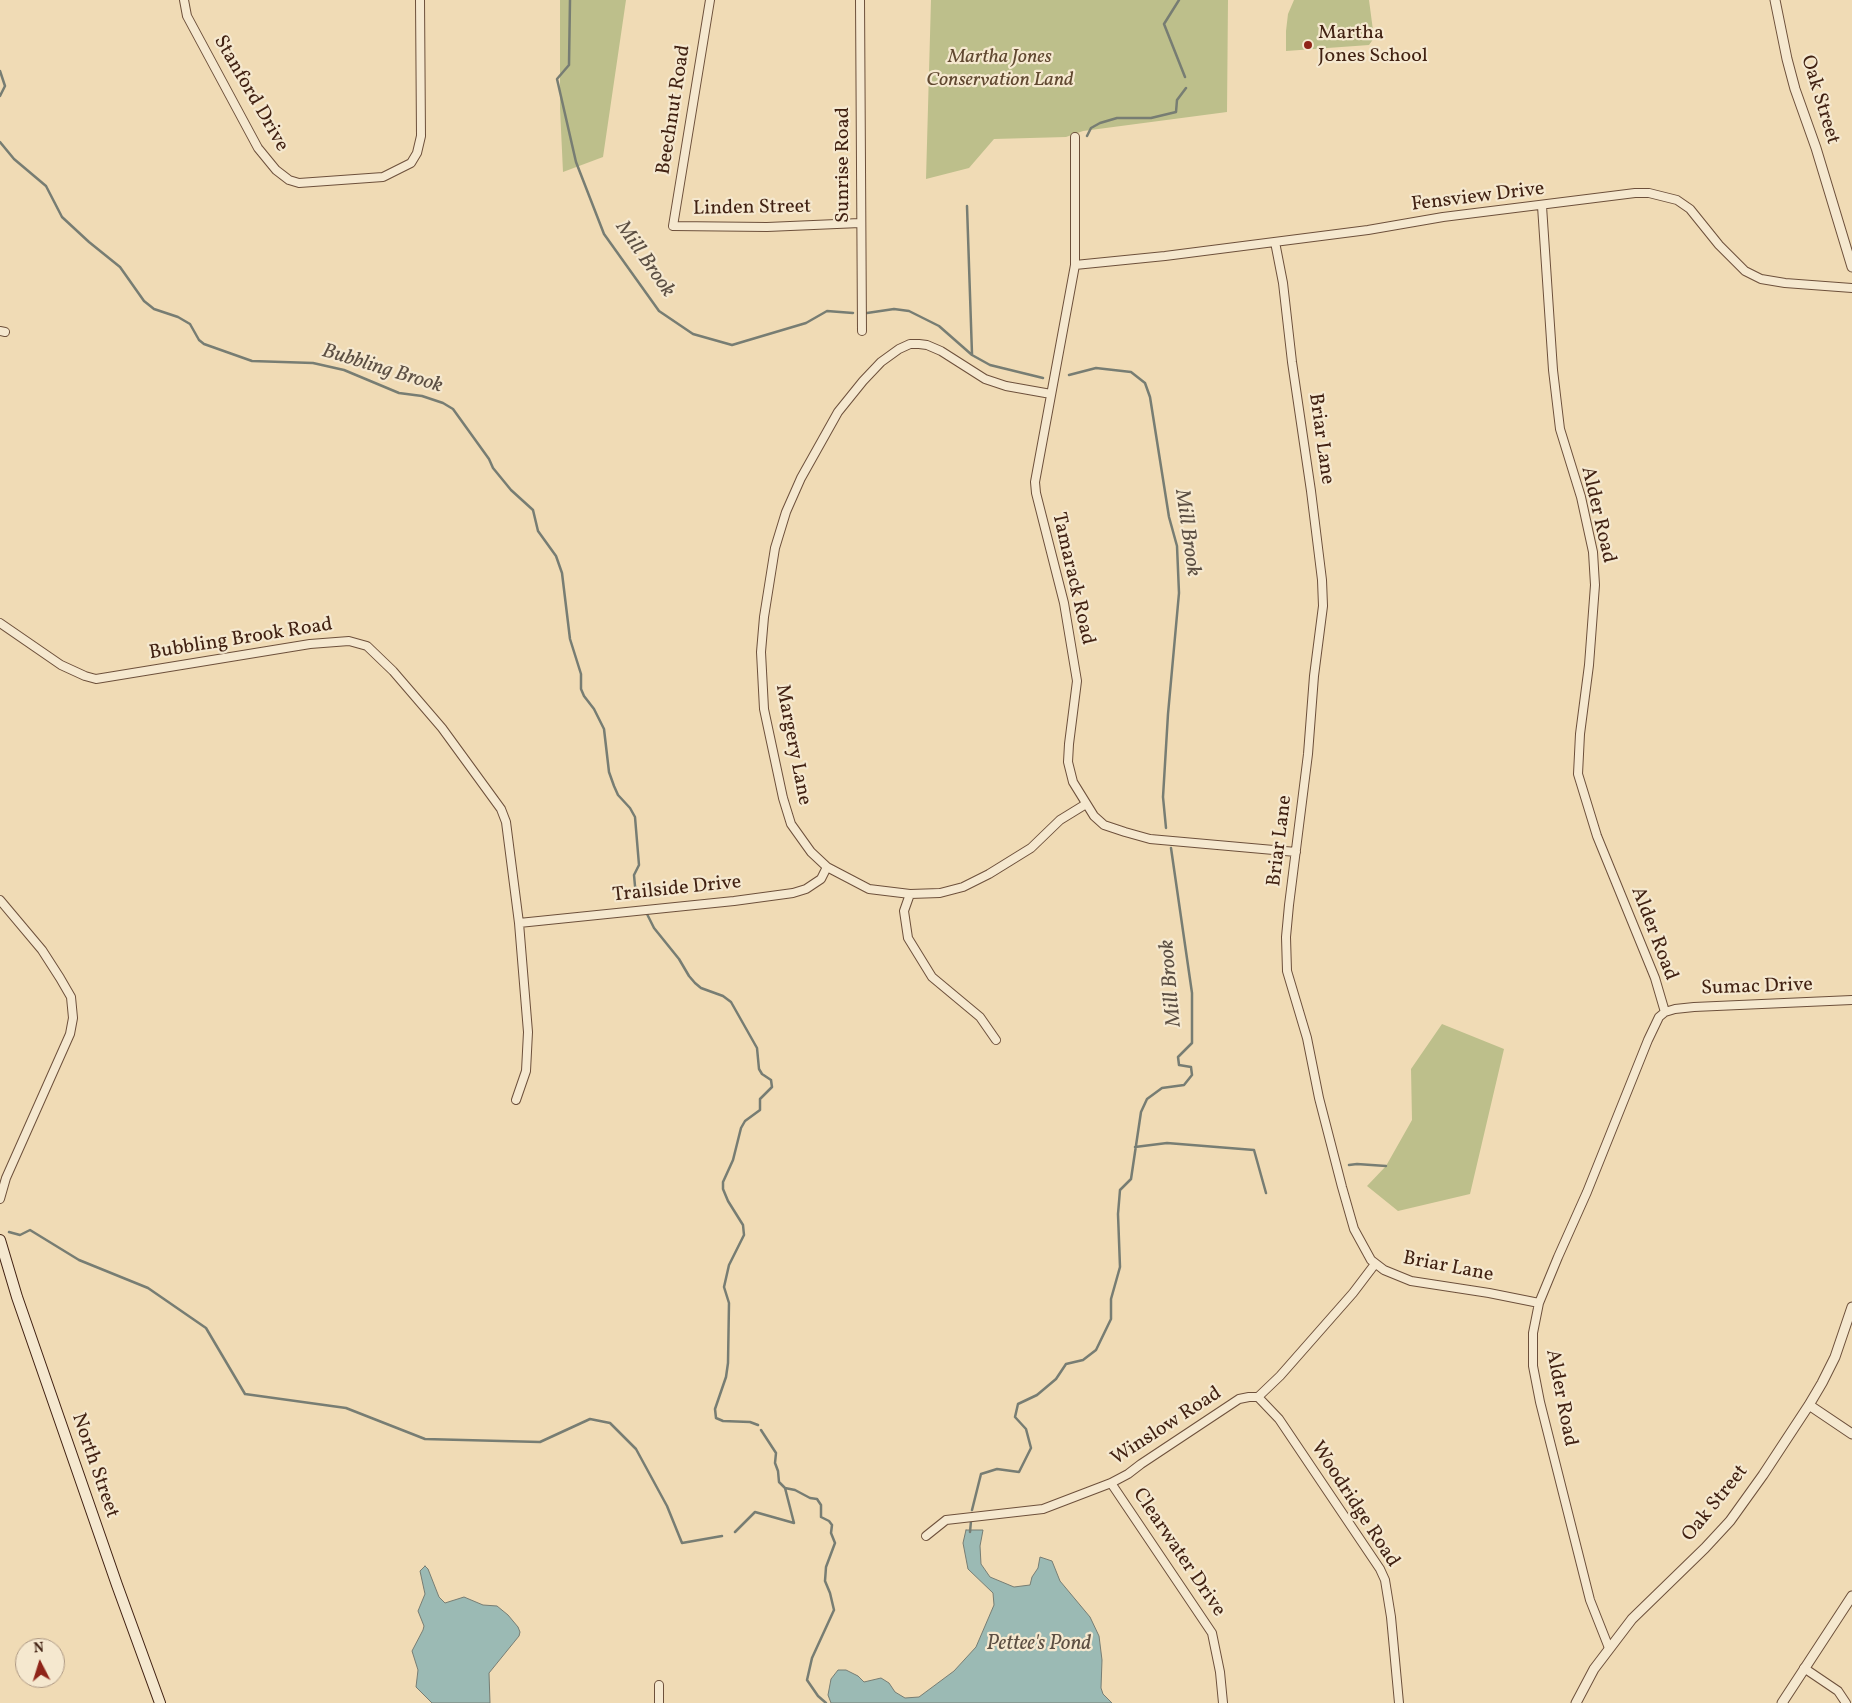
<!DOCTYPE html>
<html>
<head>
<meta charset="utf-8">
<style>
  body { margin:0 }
  #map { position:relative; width:1852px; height:1703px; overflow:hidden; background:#f0dbb5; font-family:Vollkorn,serif }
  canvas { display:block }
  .north { position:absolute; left:15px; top:1638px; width:50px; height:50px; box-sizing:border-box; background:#f5e8cf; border:1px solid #ad9883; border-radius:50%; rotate:355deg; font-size:14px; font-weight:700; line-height:20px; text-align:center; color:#412112 }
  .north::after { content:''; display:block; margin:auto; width:18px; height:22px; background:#8f2418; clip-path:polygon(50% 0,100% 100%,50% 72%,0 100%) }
</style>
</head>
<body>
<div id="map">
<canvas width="1852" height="1703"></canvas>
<div class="north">N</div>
</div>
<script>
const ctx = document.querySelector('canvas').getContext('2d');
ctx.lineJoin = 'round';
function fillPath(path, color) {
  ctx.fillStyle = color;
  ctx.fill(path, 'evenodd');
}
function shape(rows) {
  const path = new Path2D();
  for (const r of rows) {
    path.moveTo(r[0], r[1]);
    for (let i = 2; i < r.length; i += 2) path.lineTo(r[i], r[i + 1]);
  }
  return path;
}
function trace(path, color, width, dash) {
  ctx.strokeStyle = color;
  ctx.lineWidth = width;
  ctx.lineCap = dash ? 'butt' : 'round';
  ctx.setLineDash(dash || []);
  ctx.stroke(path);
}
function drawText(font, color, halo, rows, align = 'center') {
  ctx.font = font + ' Vollkorn,serif';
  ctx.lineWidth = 4.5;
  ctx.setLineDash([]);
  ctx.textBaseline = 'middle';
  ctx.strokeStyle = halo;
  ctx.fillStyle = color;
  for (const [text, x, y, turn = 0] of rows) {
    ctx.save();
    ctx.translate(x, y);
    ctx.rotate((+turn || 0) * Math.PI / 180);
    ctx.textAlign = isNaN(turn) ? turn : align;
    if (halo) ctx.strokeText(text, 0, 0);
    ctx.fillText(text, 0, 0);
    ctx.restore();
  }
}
fillPath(shape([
  [560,0,626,0,603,157,563,172,560,108],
  [931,0,1228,0,1227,112,1083,131,1066,137,994,139,969,168,926,179],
  [1294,0,1369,0,1374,38,1369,45,1286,51,1286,31,1288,14],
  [1442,1024,1504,1049,1470,1194,1398,1211,1367,1186,1386,1166,1412,1120,1411,1069]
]), '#bdbf8b');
const water = shape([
  [966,1530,983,1530,980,1546,981,1564,990,1577,1014,1587,1030,1585,1032,1577,1038,1568,1040,1557,1052,1561,1060,1581,1090,1617,1099,1636,1102,1660,1101,1688,1103,1694,1112,1703,831,1703,828,1695,831,1679,838,1670,846,1670,858,1676,864,1682,881,1678,889,1683,895,1692,905,1698,919,1697,954,1671,976,1647,994,1605,993,1593,968,1569,963,1543,966,1530],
  [425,1566,428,1569,439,1597,445,1603,464,1597,483,1605,497,1606,508,1615,518,1627,520,1632,519,1636,489,1673,490,1703,432,1703,416,1687,418,1670,412,1651,423,1630,424,1626,418,1611,425,1594,420,1571,425,1566]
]);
fillPath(water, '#9bbab4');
trace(water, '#777d73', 1);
trace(shape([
  [570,0,569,65,557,79,576,162,604,234,659,311,693,334,732,345,806,323,827,311,853,313],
  [1179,0,1164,24,1185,77],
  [0,71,5,86,0,96],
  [1087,136,1091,128,1100,123,1117,118,1151,118,1176,112,1177,100,1186,88],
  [0,142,14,159,46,186,62,217,89,242,120,267,144,301,154,309,178,317,190,324,199,340,204,344,252,361,313,363,344,370,399,393,422,396,443,403,453,409,489,459,493,468,511,490,533,510,538,531,556,556,562,573,570,639,581,674,581,689,584,696,594,709,604,729,609,772,614,786,618,795,630,808,635,817,639,865,634,875,635,886,641,898],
  [967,206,972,354],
  [867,313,894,309,909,311,939,326,972,355,990,365,1043,378],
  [1069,375,1096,368,1131,372,1145,383,1150,397,1169,517,1177,546,1179,593,1168,714,1163,797,1166,828],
  [647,914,654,928,679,959,689,976,695,983,701,988,723,996,731,1002,757,1048,759,1069,762,1074,771,1080,772,1087,760,1099,760,1110,745,1121,741,1128,733,1160,723,1182,723,1189,728,1201,743,1225,744,1235,729,1265,724,1287,729,1303,728,1363,726,1377,715,1409,716,1418,723,1421,750,1422,758,1425],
  [1135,1147,1167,1143,1254,1150,1266,1193],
  [1349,1165,1357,1164,1386,1166],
  [9,1232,20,1235,30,1230,79,1260,148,1288,206,1328,245,1394,346,1408,425,1439,540,1442,590,1419,610,1423,636,1449,667,1506,682,1543,722,1536],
  [761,1430,776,1453,775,1463,778,1471,779,1482,785,1488,795,1490,810,1498,817,1499,821,1505,821,1517,829,1521,832,1525,831,1533,835,1543,826,1567,825,1581,830,1593,834,1610,812,1658,807,1680,818,1696,826,1703],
  [972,1510,981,1474,997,1469,1019,1472,1031,1448,1026,1429,1015,1417,1018,1404,1037,1395,1056,1379,1066,1364,1083,1360,1096,1350,1111,1319,1111,1299,1120,1267,1118,1214,1120,1190,1131,1179,1141,1112,1147,1099,1162,1088,1184,1085,1192,1075,1191,1067,1179,1065,1178,1057,1192,1043,1192,993,1171,848],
  [735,1532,755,1512,794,1523,785,1488],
  [970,1532,971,1521]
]), '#777d73', 2.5);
const minor = shape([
  [184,0,187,16,258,148,276,170,289,180,299,183,383,177,411,163,417,153,421,136,420,0],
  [710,0,673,226,767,227,860,223],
  [860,0,862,331],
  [1075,137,1075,265,1035,482,1036,493,1064,603,1077,681,1069,744,1068,762,1073,782,1094,816,1104,825,1125,832,1150,839,1296,852],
  [1542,206,1553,370,1560,429,1581,497,1593,552,1595,585,1589,665,1580,734,1578,774,1597,836,1655,978,1665,1012,1659,1017,1648,1040,1587,1192,1558,1257,1539,1303,1533,1333,1533,1366,1540,1402,1590,1600,1609,1648],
  [1275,242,1283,283,1292,362,1311,491,1322,580,1323,606,1314,676,1308,754,1289,905,1286,937,1287,971,1307,1038,1319,1098,1342,1187,1354,1229,1371,1260,1384,1270,1411,1281,1489,1293,1539,1303],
  [1075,265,1165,256,1368,230,1443,217,1635,193,1649,193,1677,200,1690,209,1719,245,1745,271,1761,279,1785,283,1852,288],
  [0,331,5,332],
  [1051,394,1006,386,985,379,941,351,927,345,919,344,910,344,899,349,881,362,863,381,838,412,801,478,786,512,775,548,764,617,761,652,764,709,783,798,791,824,811,852,827,867,869,889,910,894,940,893,963,887,989,874,1031,848,1060,820,1086,804],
  [0,623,61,665,85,676,96,679,310,644,349,641,367,646,393,671,442,728,501,809,506,822,519,923,528,1032,526,1071,516,1100],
  [910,894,904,911,908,938,932,977,980,1017,996,1040],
  [0,900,42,950,60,978,71,997,73,1018,70,1034,6,1178,0,1199],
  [519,923,734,901,793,893,806,889,821,879,827,867],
  [1665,1012,1675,1009,1694,1007,1852,1000],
  [1258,1397,1279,1419,1380,1569,1385,1580,1391,1617,1399,1703],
  [1111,1483,1212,1633,1220,1672,1223,1703],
  [926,1536,946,1520,1043,1509,1111,1483,1128,1474,1141,1464,1239,1399,1249,1397,1258,1397,1280,1376,1353,1293,1375,1264],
  [1804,1668,1838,1691,1846,1703],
  [659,1703,659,1685]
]);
const tertiary = shape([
  [1775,0,1787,59,1795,89,1816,148,1852,267],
  [1809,1405,1852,1434],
  [1576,1703,1594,1669,1632,1619,1705,1548,1730,1521,1763,1475,1809,1405,1822,1383,1835,1357,1852,1307],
  [1782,1703,1852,1596]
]);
const secondary = shape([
  [0,1240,17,1297,117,1585,160,1703]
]);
trace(minor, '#6d503b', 10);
trace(tertiary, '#6d503b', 11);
trace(secondary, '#412112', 12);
trace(minor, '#f5e8cf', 8);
trace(tertiary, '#f5e8cf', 9);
trace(secondary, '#f5e8cf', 10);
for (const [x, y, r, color] of [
  [1308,45,5,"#8f2418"]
]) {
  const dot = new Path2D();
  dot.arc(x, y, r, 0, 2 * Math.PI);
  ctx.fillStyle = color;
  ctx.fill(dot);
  trace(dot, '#f5e8cf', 2);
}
drawText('20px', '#412112', '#f5e8cf', [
  ["Martha",1318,34],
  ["Jones School",1318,57]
], 'left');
drawText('italic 20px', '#604830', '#f5e8cf', [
  ["Martha Jones",1000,58],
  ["Conservation Land",1000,81]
]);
drawText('20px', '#412112', '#f5e8cf', [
  ["Stanford Drive",250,94,60],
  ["Oak Street",1819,100,73],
  ["Beechnut Road",675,110,-81],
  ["Sunrise Road",844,165,-90],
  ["Fensview Drive",1478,198,-7],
  ["Linden Street",752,209,-1],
  ["Briar Lane",1320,439,82],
  ["Alder Road",1597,515,77],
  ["Tamarack Road",1072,579,77],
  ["Bubbling Brook Road",241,640,-9],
  ["Margery Lane",792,745,79],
  ["Briar Lane",1281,841,-83],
  ["Trailside Drive",677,890,-6],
  ["Alder Road",1653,934,69],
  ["Sumac Drive",1757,988,-2],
  ["Briar Lane",1448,1268,11],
  ["Alder Road",1560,1398,79],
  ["Winslow Road",1167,1427,-33],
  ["North Street",94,1466,71],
  ["Oak Street",1716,1504,-51],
  ["Woodridge Road",1354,1505,57],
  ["Clearwater Drive",1178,1553,56]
]);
drawText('italic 21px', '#5c4f43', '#f5e8cf', [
  ["Mill Brook",644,260,55],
  ["Bubbling Brook",382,370,17],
  ["Mill Brook",1186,533,82],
  ["Mill Brook",1172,983,-95],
  ["Pettee's Pond",1039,1645]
]);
</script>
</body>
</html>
